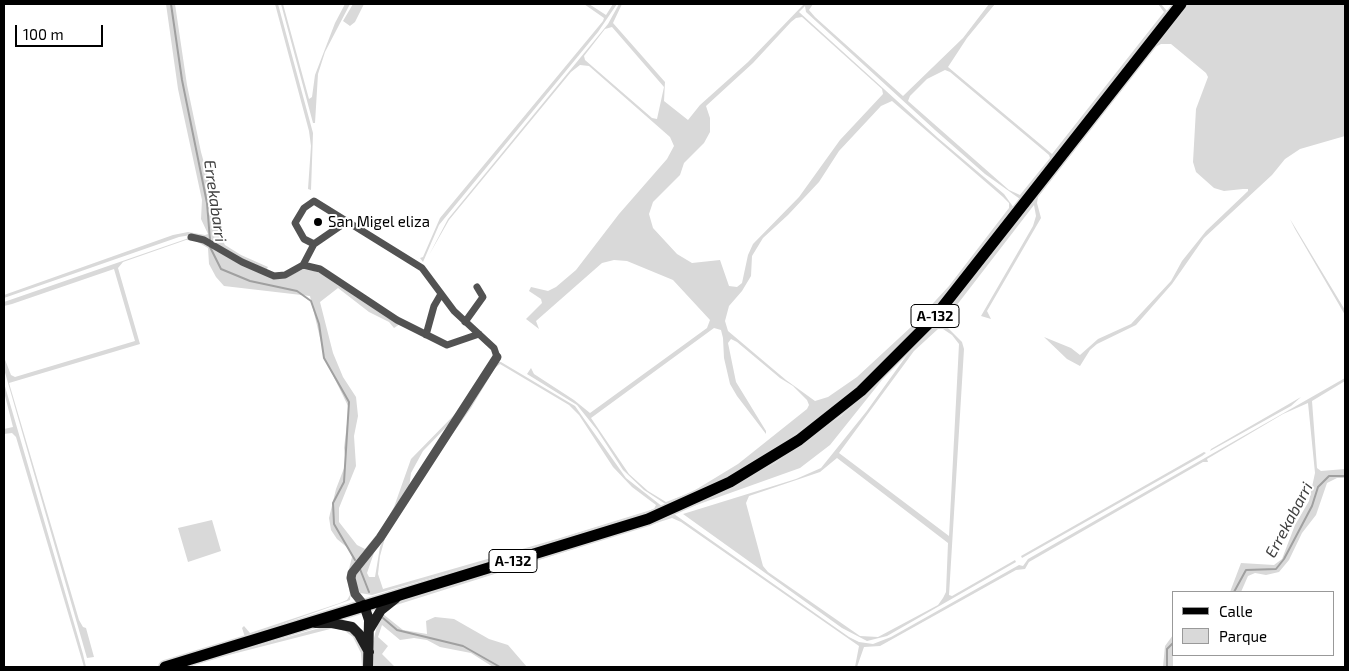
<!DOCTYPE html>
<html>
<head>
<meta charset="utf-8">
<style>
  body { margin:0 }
  #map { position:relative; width:1349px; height:671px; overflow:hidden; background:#fff; font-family:"Exo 2",sans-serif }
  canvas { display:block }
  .frame { position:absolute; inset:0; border:5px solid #000; pointer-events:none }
  .legend { position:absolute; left:1172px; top:591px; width:162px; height:65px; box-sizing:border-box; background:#fff; border:1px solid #999; margin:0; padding:6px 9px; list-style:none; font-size:15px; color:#000 }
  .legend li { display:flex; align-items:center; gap:10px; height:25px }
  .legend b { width:25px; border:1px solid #999 }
  .scale { position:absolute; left:15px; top:25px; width:88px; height:22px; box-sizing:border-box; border:2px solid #000; border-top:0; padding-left:6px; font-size:15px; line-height:18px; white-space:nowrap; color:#000; -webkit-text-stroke:4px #fff; paint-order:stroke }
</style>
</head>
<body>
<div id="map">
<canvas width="1349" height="671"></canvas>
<div class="frame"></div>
<ul class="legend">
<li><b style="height:6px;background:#000"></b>Calle</li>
<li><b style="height:14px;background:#d9d9d9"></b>Parque</li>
</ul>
<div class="scale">100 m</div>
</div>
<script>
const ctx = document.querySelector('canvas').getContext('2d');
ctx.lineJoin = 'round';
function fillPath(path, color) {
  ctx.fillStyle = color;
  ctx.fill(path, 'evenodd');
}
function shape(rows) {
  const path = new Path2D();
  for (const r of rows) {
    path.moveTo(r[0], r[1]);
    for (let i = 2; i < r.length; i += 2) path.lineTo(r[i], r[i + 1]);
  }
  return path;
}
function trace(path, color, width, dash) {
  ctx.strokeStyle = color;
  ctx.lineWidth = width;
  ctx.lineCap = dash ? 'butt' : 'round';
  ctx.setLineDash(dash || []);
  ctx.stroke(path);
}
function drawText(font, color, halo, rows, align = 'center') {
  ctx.font = font + ' "Exo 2",sans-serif';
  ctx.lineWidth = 4;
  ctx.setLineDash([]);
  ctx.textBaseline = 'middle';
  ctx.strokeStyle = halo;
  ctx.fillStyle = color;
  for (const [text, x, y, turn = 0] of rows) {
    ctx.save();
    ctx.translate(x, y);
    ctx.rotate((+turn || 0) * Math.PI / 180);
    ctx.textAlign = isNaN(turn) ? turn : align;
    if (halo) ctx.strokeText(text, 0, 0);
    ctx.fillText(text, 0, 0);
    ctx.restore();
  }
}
fillPath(shape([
  [166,4,175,4,187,85,201,152,213,195,213,221,225,245,241,255,268,267,265,272,191,235,179,237,4,298,4,295,173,235,188,232,205,235,208,234,201,219,202,200,178,89],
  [275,4,278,4,313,133,311,190,308,189,311,146,309,131],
  [281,4,283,4,309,99,312,97,315,75,335,23,345,4,350,4,325,52,318,74,315,123,313,123],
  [353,4,364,4,355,22,350,26,343,21],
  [584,4,589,4,606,15,613,4,617,4,598,32,439,225,423,262,420,258,423,257,440,218,603,21,604,18],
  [619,4,622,4,613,23,665,82,664,101,688,120,700,105,748,62,804,4,813,4,809,10,815,17,903,96,963,38,989,4,995,4,967,38,948,67,1052,154,1164,12,1158,4,1161,4,1167,11,1020,199,985,174,935,130,806,12,805,6,799,12,938,138,1004,194,1014,208,918,328,843,400,766,455,716,483,667,505,644,490,623,470,597,430,577,405,527,374,531,368,534,374,574,400,590,413,707,328,710,320,673,280,627,261,614,260,602,263,536,321,539,329,526,319,542,303,541,299,529,291,531,287,548,291,556,287,576,270,619,214,667,159,674,146,670,137,589,66,580,65,571,72,449,220,429,255,448,219,608,24],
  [802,17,882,89,883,94,840,140,799,197,753,244,748,255,742,283,737,287,729,286,720,260,692,263,677,254,653,228,649,214,653,202,680,175,684,163,704,143,710,132,710,118,706,106,753,63,791,22,796,18],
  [612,27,664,87,657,119,652,118,585,60,584,56,605,29],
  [945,70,950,72,1049,155,1050,158,1020,195,1009,190,908,101,910,96,927,79],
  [892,101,1003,197,1009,203,1009,208,949,286,911,327,857,377,828,397,815,401,786,380,728,331,725,321,729,306,742,291,751,276,752,256,763,238,788,215,819,182,839,151,881,106],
  [714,328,721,330,723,338,724,358,730,384,737,396,766,434,766,431,736,382,728,343,731,339,737,342,780,378,793,386,807,400,809,405,807,409,738,464,692,492,666,502,648,491,629,474,591,418],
  [1187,4,1345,4,1345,136,1300,149,1285,159,1272,175,1204,238,1172,284,1136,325,1097,344,1090,350,1080,366,1067,359,1044,337,1071,348,1080,355,1098,339,1131,324,1171,281,1182,261,1206,231,1248,191,1248,189,1243,189,1224,191,1214,188,1196,172,1193,162,1196,109,1208,77,1206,73,1171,44,1161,44,1155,47,1038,197,1037,203,1041,218,987,311,991,319,981,316,1033,226,1036,216,1034,205,943,323,962,342,964,349,949,595,952,596,1015,560,1016,562,887,636,867,641,842,628,683,514,796,479,821,468,866,412,907,355,951,306],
  [938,329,943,329,952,335,959,344,949,536,839,453,914,351],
  [837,458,948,543,946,592,943,598,938,605,878,637,860,636,768,572,763,566,746,503,749,496,820,472],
  [1290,219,1345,310,1345,315,1295,229],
  [189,238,199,240,272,279,285,278,303,269,314,271,326,275,400,324,394,328,389,322,369,312,338,288,320,302,333,353,343,377,356,397,358,416,354,436,356,466,339,508,339,522,357,545,365,549,382,528,394,507,411,459,458,411,454,419,423,451,411,473,409,488,391,517,353,567,350,600,245,637,242,628,244,626,250,633,340,603,347,600,350,595,347,577,352,557,349,549,337,539,331,530,329,518,336,489,346,463,344,448,349,408,325,359,310,296,224,286,216,277,209,264,208,248,196,241,186,240,123,262,118,268,140,344,9,383,79,620,83,627,86,628,94,657,87,658,4,369,4,357,11,375,15,377,135,341,114,269,12,304,4,306,4,302],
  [496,362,501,362,575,406,626,478,663,507,589,533,372,595,360,593,354,583,356,571,376,547,367,573,369,577,375,577,380,547,387,532,423,472,464,414],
  [500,364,569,405,579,415,613,467,632,487,656,505,654,509,557,539,383,589,378,574,380,556,385,538,422,477,471,408,495,368],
  [1345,378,1345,381,1312,401,1317,468,1321,471,1345,469,1345,478,1337,478,1327,483,1316,515,1302,533,1289,560,1279,572,1266,575,1255,573,1248,576,1241,592,1230,592,1241,563,1274,565,1282,559,1295,525,1309,501,1315,473,1308,403,1283,414,1207,459,1208,462,1203,462,1029,562,1025,569,1016,570,880,646,864,647,857,667,855,667,859,646,681,522,672,518,393,606,396,602,595,542,674,514,849,637,859,642,873,644,891,637,1019,565,1023,566,1028,559],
  [882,380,830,445,800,468,688,508,775,463,841,416],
  [4,383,83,654,86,667,84,667,16,437,12,433,4,434,4,429,13,427,4,392],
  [1301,397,1291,406,1210,451,1211,449],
  [1204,452,1206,453,1202,456,1022,558,1021,556],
  [212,520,221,551,188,562,178,528],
  [383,614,403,630,427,634,426,621,435,617,454,619,489,639,508,645,527,667,493,667,471,653,440,647,427,640,414,638,400,640,382,625,378,637,388,646,382,654,395,667,372,667,373,642,378,622],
  [330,625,339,626,354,633,365,653,364,667,362,667,361,653,353,637,345,631,334,628,182,667],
  [1173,635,1173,667,1163,667,1165,646]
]), '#d9d9d9');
trace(shape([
  [171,4,182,80,207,203,210,240],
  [210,247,221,269,250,281,297,291,311,301,319,324,324,358,349,402,344,482,333,503,334,524,355,560],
  [360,569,369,592],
  [1234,592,1246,570,1276,569,1284,559,1312,506,1318,487,1329,476,1345,476],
  [383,618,397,630,463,646,500,667],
  [1167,667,1167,649,1173,643]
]), '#a0a0a0', 2);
const primary = shape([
  [165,667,648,519,730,482,799,440,861,391,933,319,1181,4]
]);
trace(primary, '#dbdbdb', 14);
trace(shape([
  [346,222,314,244,304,239,295,223,304,208,314,201,422,268,454,311,494,348,497,357],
  [191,237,204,240,242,262,274,276,285,275,303,265],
  [314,244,303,265,320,269,397,320,447,345,479,334],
  [465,322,483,297,477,287],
  [426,335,434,306,441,294]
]), '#525252', 7);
trace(shape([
  [364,605,355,594,351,578,352,573,380,538,497,357]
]), '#525252', 9);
trace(shape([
  [364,605,369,620,368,667],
  [315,623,332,623,352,627,359,634,369,652],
  [369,630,381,610,396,598]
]), '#1f1f1f', 10);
trace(primary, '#000', 11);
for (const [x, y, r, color] of [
  [318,222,5,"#000"]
]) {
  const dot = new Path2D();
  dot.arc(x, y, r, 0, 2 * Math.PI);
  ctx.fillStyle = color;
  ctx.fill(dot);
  trace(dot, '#fff', 2);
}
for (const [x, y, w] of [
  [935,316,48],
  [513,561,48]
]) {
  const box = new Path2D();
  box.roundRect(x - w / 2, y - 11.5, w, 23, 4);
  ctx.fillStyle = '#fff';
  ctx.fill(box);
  trace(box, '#000', 1);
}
drawText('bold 14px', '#000', null, [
  ["A-132",935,316],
  ["A-132",513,561]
]);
drawText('15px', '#000', '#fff', [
  ["San Migel eliza",328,222]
], 'left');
drawText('italic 16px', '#414141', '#fff', [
  ["Errekabarri",215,201,82],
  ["Errekabarri",1289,520,-62]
]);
</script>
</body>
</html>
